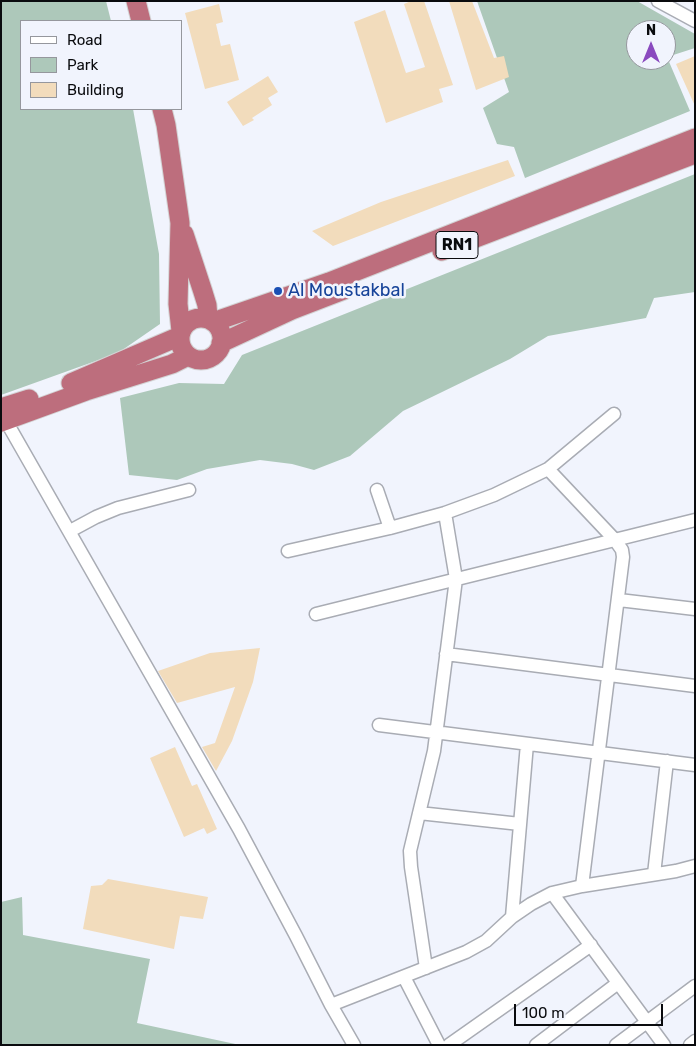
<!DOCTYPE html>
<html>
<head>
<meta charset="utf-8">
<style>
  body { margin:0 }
  #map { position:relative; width:696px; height:1046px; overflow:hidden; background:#f1f4fd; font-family:Rubik,sans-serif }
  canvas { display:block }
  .frame { position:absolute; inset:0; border:2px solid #0a0b0e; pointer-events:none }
  .legend { position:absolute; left:20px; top:20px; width:162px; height:90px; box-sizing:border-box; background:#f1f4fd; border:1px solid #95979d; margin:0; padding:6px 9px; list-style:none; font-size:15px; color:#0a0b0e }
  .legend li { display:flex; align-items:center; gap:10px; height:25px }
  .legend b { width:25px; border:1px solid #95979d }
  .north { position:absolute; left:626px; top:20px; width:50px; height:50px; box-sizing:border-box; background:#f1f4fd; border:1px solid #95979d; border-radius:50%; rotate:0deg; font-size:14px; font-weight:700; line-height:20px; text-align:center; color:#0a0b0e }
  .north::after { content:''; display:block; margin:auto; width:18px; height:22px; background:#8a4abf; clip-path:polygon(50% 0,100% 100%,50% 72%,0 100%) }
  .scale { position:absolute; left:514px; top:1004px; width:149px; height:22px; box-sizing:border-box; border:2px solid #0a0b0e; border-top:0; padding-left:6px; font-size:15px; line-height:18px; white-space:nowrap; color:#0a0b0e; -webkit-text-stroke:4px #f1f4fd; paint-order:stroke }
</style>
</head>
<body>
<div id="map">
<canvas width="696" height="1046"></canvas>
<div class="frame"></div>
<ul class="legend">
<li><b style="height:6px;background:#fff"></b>Road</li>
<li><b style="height:14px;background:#adc8ba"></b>Park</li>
<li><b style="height:14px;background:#f2dcbc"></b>Building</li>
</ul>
<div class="north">N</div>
<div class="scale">100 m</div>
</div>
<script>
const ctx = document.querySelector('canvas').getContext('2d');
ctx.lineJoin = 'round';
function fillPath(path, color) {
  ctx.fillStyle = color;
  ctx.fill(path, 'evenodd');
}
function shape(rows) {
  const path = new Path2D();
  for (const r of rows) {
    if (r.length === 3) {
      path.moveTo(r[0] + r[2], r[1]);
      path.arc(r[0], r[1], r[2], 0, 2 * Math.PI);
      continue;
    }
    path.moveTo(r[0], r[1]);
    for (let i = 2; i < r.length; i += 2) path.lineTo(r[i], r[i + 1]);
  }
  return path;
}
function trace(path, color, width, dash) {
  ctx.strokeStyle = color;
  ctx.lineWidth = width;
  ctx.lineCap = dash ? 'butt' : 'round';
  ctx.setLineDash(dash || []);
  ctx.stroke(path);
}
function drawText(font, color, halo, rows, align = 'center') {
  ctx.font = font + ' Rubik,sans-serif';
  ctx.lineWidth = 5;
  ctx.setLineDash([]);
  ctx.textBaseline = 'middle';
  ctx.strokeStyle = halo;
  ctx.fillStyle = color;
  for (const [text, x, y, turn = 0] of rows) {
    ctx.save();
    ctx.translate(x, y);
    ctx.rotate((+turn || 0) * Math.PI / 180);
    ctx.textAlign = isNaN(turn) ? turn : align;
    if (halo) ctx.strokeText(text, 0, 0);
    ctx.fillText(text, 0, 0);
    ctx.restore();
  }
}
fillPath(shape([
  [1,1,106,1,111,21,21,21,21,109,133,109,159,254,160,324,118,353,1,395],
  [477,1,637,1,695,34,695,48,667,57,690,111,525,178,514,147,497,144,483,108,509,92],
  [636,30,666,30,666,60,636,60],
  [695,174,695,292,654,298,646,318,548,336,510,359,403,411,350,456,314,470,292,464,260,460,207,469,177,480,129,475,120,398,179,383,224,384,242,355],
  [22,897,23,935,150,959,137,1023,240,1045,1,1045,1,902]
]), '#adc8ba');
fillPath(shape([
  [411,1,424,1,453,85,439,89,443,102,386,123,354,22,385,10,406,73,425,67,404,4],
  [449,1,472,1,494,58,504,56,509,77,476,90],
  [219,4,223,22,216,24,221,46,230,44,239,80,205,89,185,13],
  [695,56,695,106,676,64],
  [268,76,278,92,268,98,272,105,252,118,254,120,243,126,227,102],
  [508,160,515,176,333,246,312,231,381,202],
  [260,648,253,682,232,741,216,771,202,747,215,743,235,687,177,703,158,671,210,653],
  [175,747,192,786,197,784,217,829,207,834,204,828,184,837,150,758],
  [108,879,208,897,203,919,180,916,174,949,83,929,91,886,102,885]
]), '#f2dcbc');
const minor = shape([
  [658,1,695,21],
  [6,421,239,829,296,936,331,1005,354,1045],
  [548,469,615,540,622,550,623,557,582,886],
  [377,490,390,528],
  [70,531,96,517,118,508,189,490],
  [288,551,390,528,445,513,494,495,548,469,614,414],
  [619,600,695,609],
  [316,614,695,520],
  [446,654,695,686],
  [379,725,695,765],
  [419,813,520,824],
  [654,874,667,761],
  [552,893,664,1045],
  [512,917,527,744],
  [426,968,411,867,410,851,434,751,456,579,445,513],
  [404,977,439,1045],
  [331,1005,466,952,486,941,512,917,531,904,552,893,582,886,676,871,695,866],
  [449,1045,591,945],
  [536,1045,618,983],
  [616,1045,695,986],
  [690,1045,695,1041]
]);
const highway = shape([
  [136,1,141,21],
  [162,109,166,125,180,223,178,304,181,331],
  [184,234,203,292,207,305,208,319],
  [442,251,695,154],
  [201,339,21],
  [213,322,329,282,695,138],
  [221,343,292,310,344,290],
  [71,383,180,336],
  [1,408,29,399],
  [1,422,86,391,172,364,188,356]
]);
trace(minor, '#a9acb4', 15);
trace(highway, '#d3d3d4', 21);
trace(minor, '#fff', 12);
trace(highway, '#bd6e7d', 19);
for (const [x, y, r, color] of [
  [278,291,5,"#1a4fb4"]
]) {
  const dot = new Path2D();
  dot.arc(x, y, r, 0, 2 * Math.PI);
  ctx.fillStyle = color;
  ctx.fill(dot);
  trace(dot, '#f1f4fd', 2);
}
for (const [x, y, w] of [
  [457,245,42]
]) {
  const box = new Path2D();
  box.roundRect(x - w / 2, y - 13.5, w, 27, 4);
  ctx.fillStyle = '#f1f4fd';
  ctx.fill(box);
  trace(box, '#0a0b0e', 1);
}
drawText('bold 16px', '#0a0b0e', null, [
  ["RN1",457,245]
]);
drawText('18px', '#164399', '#f1f4fd', [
  ["Al Moustakbal",288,291]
], 'left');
</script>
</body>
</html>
